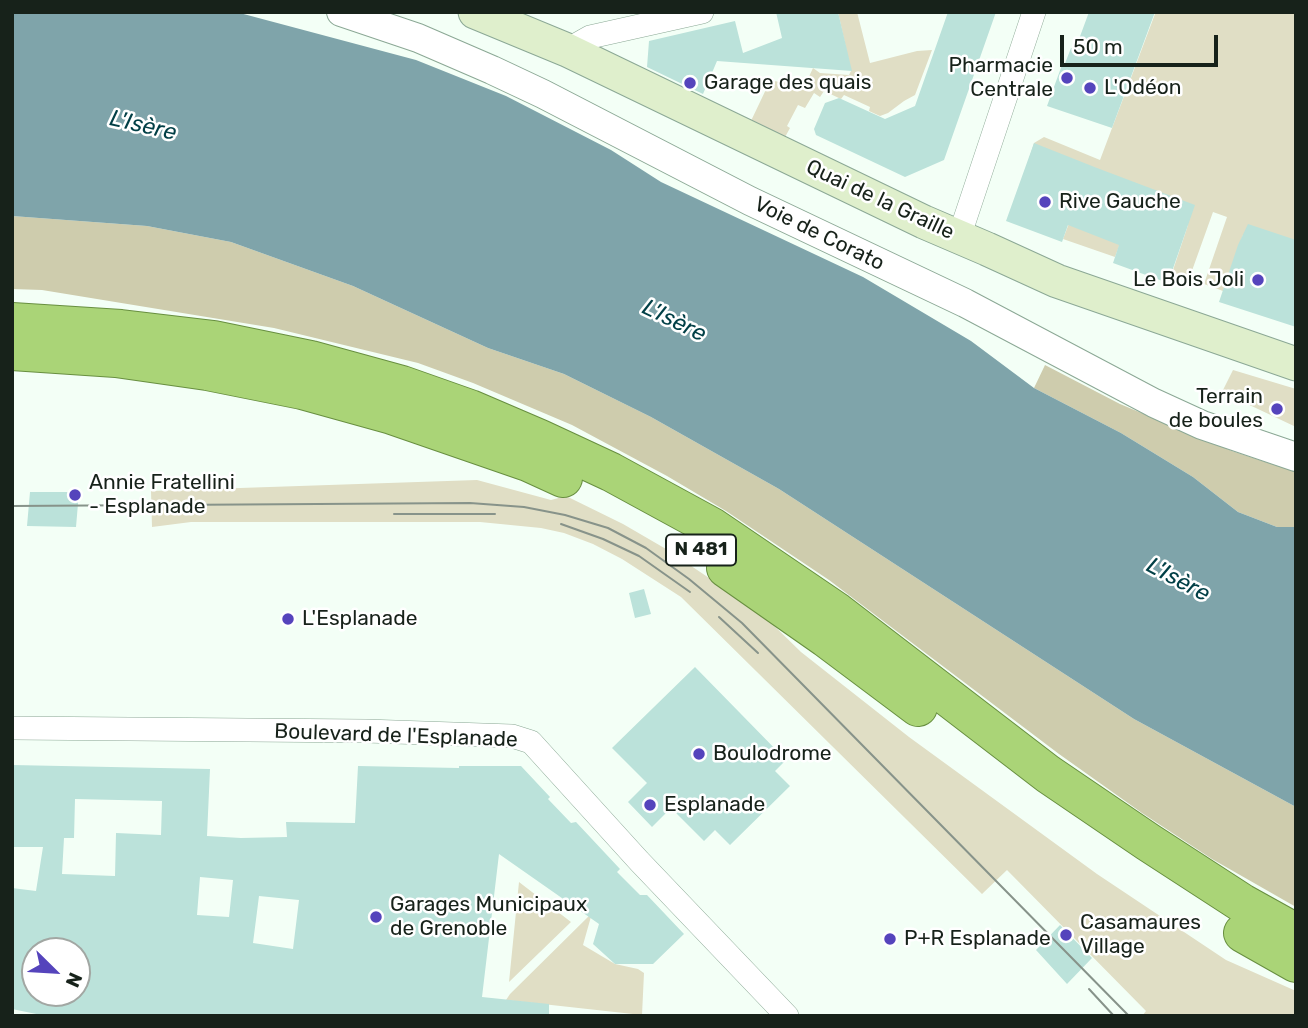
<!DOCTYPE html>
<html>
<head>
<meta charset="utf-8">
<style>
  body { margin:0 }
  #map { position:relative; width:1308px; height:1028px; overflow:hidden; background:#f3fff6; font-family:Rubik,sans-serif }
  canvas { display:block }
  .frame { position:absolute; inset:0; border:14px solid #17221a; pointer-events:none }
  .north { position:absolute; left:21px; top:937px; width:70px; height:70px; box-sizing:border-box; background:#fff; border:2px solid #a2a7a3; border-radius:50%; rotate:114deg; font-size:19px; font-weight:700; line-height:28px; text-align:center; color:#17221a }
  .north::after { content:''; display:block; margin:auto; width:24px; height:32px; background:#5544bc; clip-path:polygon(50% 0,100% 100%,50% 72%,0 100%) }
  .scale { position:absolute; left:1060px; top:35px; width:158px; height:32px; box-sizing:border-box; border:4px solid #17221a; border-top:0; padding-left:9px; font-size:21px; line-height:24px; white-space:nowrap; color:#17221a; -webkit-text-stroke:5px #fff; paint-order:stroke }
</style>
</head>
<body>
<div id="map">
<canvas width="1308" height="1028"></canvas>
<div class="frame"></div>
<div class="north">N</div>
<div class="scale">50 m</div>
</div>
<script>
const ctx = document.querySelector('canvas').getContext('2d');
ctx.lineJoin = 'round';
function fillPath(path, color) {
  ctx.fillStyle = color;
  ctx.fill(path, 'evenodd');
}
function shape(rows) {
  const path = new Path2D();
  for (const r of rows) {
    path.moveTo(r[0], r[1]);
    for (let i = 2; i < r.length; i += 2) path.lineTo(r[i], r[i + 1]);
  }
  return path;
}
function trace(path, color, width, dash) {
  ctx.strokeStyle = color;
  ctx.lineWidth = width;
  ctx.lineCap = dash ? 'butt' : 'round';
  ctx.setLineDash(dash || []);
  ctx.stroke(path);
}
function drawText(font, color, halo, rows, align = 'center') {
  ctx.font = font + ' Rubik,sans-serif';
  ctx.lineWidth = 5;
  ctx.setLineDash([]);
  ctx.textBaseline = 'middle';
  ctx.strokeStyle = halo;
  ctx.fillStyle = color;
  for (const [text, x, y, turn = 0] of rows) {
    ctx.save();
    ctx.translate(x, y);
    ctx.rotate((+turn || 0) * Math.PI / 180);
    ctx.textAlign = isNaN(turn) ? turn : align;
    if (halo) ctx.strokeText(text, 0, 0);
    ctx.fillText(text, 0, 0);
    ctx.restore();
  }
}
fillPath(shape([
  [838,12,857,12,870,63,917,51,932,50,915,95,904,101,888,113,880,116,869,111,870,107,844,95,841,99,824,91,820,97,814,93,805,108,798,105,787,126,790,128,784,139,750,123,770,81,806,83,813,68,820,73,849,75,851,71],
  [1162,12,1296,12,1296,254,1243,235,1223,291,1204,284,1227,217,1213,212,1189,279,1172,273,1188,225,1134,206,1115,257,1063,239,1084,184,1028,162,1034,143,1044,137,1100,160,1155,14],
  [1233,370,1296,389,1296,427,1222,392],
  [477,480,551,500,566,496,623,524,666,549,761,613,801,652,909,737,1097,874,1226,960,1296,991,1296,1016,1142,1016,1146,1011,1007,870,982,894,681,597,622,559,593,544,564,533,541,528,480,522,191,522,152,527,151,491],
  [519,882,571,922,509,982],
  [592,913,583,945,615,964,638,969,644,973,642,1015,506,1000,510,994]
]), '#e0dec5');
fillPath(shape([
  [12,216,147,226,231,242,353,286,488,348,564,374,651,417,779,489,1134,719,1296,807,1296,907,1212,859,1142,813,1059,754,829,580,726,511,667,476,572,425,473,383,418,363,274,328,42,290,12,289],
  [1045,365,1120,404,1232,451,1296,472,1296,527,1277,527,1238,512,1193,477,1121,433,1034,388]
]), '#ceccad');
fillPath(shape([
  [12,12,236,12,416,60,506,96,611,150,661,182,863,277,971,341,1034,388,1121,433,1193,477,1238,512,1277,527,1296,527,1296,807,1134,719,779,489,651,417,564,374,488,348,353,286,231,242,147,226,12,216]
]), '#7fa4aa');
fillPath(shape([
  [776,12,838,12,852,71,717,61,703,94,647,67,649,41,735,21,743,53,782,38],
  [948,12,996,12,944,160,905,177,816,135,814,129,825,103,839,98,885,119,915,106],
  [1089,12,1155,12,1112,128,1047,106,1062,65,1064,66,1071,48,1075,50],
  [1034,143,1097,168,1195,205,1168,283,1113,263,1119,245,1068,225,1062,242,1006,221],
  [1248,224,1296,240,1296,327,1219,302,1238,245],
  [30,492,79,492,76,527,27,526],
  [644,589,651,614,635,618,629,593],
  [695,667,786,760,775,771,790,786,730,845,715,830,704,841,671,808,652,827,628,802,647,783,612,748],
  [12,765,210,769,207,836,241,838,287,837,286,822,355,823,358,766,459,768,459,766,521,766,550,797,548,799,571,823,576,822,620,869,617,872,640,895,647,895,684,934,653,964,615,964,593,944,599,924,499,854,482,997,549,1004,549,1016,46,1016,12,1009,12,888,36,891,43,847,12,847],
  [75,799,162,801,161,835,116,833,115,876,62,874,64,838,74,838],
  [200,877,233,880,229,917,197,915],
  [259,896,299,900,293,949,253,943],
  [35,951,77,951,77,993,35,993],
  [1060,925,1092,958,1067,984,1036,950]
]), '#bbe2da');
const minor = shape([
  [567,50,590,37,702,12],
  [959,237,1034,12],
  [12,728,366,731,512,736,531,742,639,861,787,1016]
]);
const tertiary = shape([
  [341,12,418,38,492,70,543,94,750,201,965,303,1154,403,1202,425,1296,457]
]);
const secondary = shape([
  [475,12,567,50,924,222,987,249,1057,281,1296,364]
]);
const trunk = shape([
  [12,322,121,329,214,340,311,360,402,385,470,409,540,439,611,472,712,527,837,612,1048,774,1148,842,1242,903,1296,933],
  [12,351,116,358,207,371,302,390,392,415,528,462,563,478],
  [726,568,826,638,918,707],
  [1243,933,1296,963]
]);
trace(minor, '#8ba895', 24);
trace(tertiary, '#8ba895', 30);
trace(secondary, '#8ba895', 35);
trace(trunk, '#688f40', 40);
trace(minor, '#fff', 23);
trace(tertiary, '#fff', 28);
trace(secondary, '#dfefcc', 33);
trace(trunk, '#aad477', 38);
trace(shape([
  [12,506,470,503,524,507,565,515,608,528,646,548,689,579,742,623,1129,1016],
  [394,514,495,514],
  [561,524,603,539,639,556,690,592],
  [719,617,758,653],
  [1089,989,1114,1016]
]), '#87938a', 2);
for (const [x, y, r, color] of [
  [1067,78,7,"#5544bc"],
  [690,83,7,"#5544bc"],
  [1090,88,7,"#5544bc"],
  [1045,202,7,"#5544bc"],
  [1258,280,7,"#5544bc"],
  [1277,409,7,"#5544bc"],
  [75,495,7,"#5544bc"],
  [288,619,7,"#5544bc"],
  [699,754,7,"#5544bc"],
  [650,805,7,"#5544bc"],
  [376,917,7,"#5544bc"],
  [1066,935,7,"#5544bc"],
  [890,939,7,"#5544bc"]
]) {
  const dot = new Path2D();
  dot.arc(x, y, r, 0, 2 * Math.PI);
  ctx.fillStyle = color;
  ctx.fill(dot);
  trace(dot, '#fff', 2.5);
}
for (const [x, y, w] of [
  [701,550,70]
]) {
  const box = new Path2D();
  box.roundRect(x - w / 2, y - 15.5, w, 31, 5);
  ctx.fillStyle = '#fff';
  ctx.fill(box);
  trace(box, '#17221a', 2);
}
drawText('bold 19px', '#17221a', null, [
  ["N 481",701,550]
]);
drawText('21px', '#17221a', '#fff', [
  ["Pharmacie",1053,66,"right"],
  ["Centrale",1053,90,"right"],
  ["Garage des quais",704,83],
  ["L'Odéon",1104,88],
  ["Rive Gauche",1059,202],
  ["Le Bois Joli",1244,280,"right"],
  ["Terrain",1263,397,"right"],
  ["de boules",1263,421,"right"],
  ["Annie Fratellini",89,483],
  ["- Esplanade",89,507],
  ["L'Esplanade",302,619],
  ["Boulodrome",713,754],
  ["Esplanade",664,805],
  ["Garages Municipaux",390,905],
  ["de Grenoble",390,929],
  ["Casamaures",1080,923],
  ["Village",1080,947],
  ["P+R Esplanade",904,939]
], 'left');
drawText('21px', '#17221a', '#fff', [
  ["Quai de la Graille",880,200,25],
  ["Voie de Corato",819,234,26],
  ["Boulevard de l'Esplanade",396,736,2]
]);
drawText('italic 23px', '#013f46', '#fff', [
  ["L'Isère",143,126,13],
  ["L'Isère",674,321,26],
  ["L'Isère",1178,580,28]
]);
</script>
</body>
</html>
